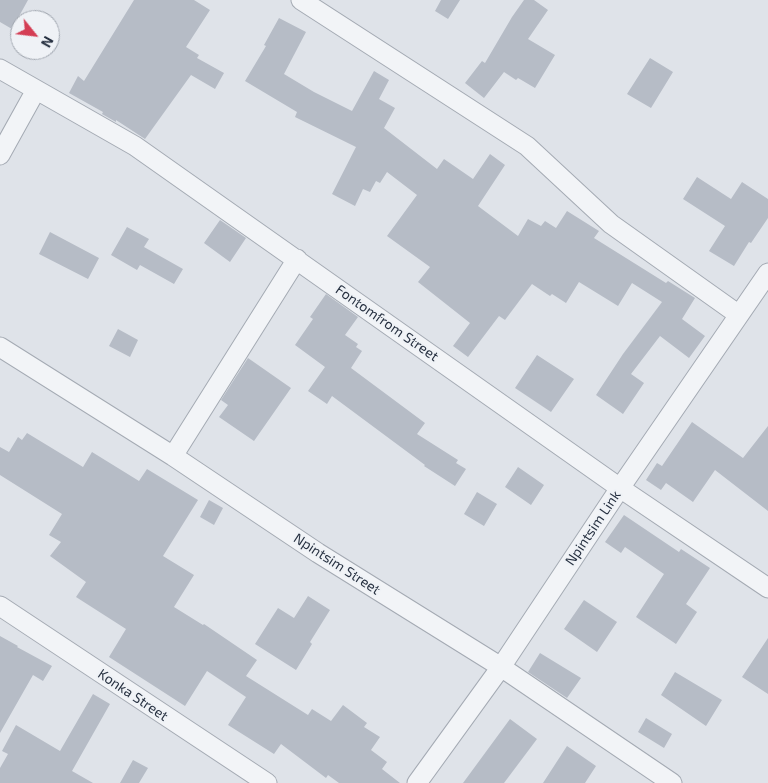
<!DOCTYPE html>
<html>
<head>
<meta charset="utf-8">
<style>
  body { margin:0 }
  #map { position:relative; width:768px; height:783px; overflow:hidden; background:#dfe3e9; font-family:"Exo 2",sans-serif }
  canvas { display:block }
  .north { position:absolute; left:10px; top:10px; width:50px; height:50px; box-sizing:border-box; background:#eff2f6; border:1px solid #9fa5ae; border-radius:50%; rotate:119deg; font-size:14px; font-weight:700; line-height:20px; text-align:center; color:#273141 }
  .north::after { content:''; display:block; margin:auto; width:18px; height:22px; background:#d43e54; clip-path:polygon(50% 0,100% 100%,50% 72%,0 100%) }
</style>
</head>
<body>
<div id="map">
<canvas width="768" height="783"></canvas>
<div class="north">N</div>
</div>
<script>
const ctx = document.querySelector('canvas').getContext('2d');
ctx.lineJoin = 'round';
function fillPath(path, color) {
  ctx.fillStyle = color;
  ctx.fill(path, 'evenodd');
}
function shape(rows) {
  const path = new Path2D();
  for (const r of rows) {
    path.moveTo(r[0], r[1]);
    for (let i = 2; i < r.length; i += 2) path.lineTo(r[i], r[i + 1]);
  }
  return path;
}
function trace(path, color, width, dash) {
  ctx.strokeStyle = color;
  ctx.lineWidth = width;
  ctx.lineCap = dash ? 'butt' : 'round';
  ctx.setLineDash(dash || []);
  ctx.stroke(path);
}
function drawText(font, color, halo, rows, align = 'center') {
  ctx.font = font + ' "Exo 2",sans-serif';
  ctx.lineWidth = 4;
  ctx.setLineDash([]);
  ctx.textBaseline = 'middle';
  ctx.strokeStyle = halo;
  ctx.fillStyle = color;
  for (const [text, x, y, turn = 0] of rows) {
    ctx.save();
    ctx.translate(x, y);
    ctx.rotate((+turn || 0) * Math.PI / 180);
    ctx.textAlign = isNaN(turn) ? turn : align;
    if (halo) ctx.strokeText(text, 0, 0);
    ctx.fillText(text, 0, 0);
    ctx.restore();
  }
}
fillPath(shape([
  [0,0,28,0,12,29,0,22],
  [134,0,194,0,210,10,186,47,199,55,197,58,224,73,215,89,191,75,145,139,116,120,116,122,102,114,103,112,69,93,78,76,84,81],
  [441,0,460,0,448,19,435,11],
  [524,0,534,0,548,10,528,39,555,55,535,88,518,78,516,80,504,72,484,98,465,83,482,61,485,63,512,17],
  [279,18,306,32,284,74,314,92,352,111,374,71,389,80,379,99,395,108,384,128,437,169,444,159,473,179,490,154,505,165,478,206,518,236,528,219,541,226,545,221,556,228,567,211,599,231,594,238,666,283,668,281,695,298,682,319,705,336,689,358,660,336,631,374,644,383,623,414,596,395,623,354,662,302,632,283,618,306,579,282,566,303,552,294,550,296,532,284,505,320,499,316,468,357,453,346,470,323,418,282,430,267,387,236,417,195,387,172,380,183,376,181,370,192,363,189,355,206,332,194,356,147,295,117,297,112,245,81,266,46,264,45],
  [650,58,673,72,651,108,627,94],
  [697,177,731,199,742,182,768,199,768,218,751,243,749,242,734,266,709,251,725,226,683,199],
  [220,220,246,238,230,262,204,243],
  [127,227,149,239,144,247,183,269,174,284,140,265,137,270,111,255],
  [50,232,99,258,88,279,39,254],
  [326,294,358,317,345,335,358,344,356,347,362,351,351,368,425,423,417,434,458,460,456,463,466,469,455,486,424,466,425,465,332,396,327,404,308,391,325,367,295,345,313,319,310,317],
  [118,329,138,340,130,357,109,346],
  [537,355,574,379,551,412,515,388],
  [248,358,291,388,254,441,219,417,228,405,221,400],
  [692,422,743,458,768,426,768,511,715,470,693,502,666,483,661,490,646,480,657,463,662,466],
  [27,433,83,467,92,452,139,481,147,469,198,500,163,556,194,575,174,607,203,625,204,624,257,660,246,676,308,715,312,709,331,721,343,705,367,723,364,727,380,737,371,750,387,762,382,769,400,783,339,783,328,775,326,778,281,744,274,754,228,725,246,697,207,671,185,706,109,657,126,629,76,597,86,582,50,556,61,542,49,535,62,514,0,475,0,447,9,452,18,437,22,440],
  [518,467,544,485,531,505,505,487],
  [477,492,497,504,484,526,464,514],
  [209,500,223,508,214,525,200,517],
  [624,515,679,552,681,549,710,568,686,604,697,612,676,644,636,617,664,574,625,547,621,553,605,542],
  [308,596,330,610,310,642,312,644,296,670,255,644,278,608,294,618],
  [584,600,617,622,597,652,564,629],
  [0,636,18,646,17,647,52,666,43,681,33,675,0,733],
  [768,638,768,694,742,677],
  [540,653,581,678,567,698,528,672],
  [675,672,722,700,706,726,661,695],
  [93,694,110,704,72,771,93,783,0,783,0,768,8,754,2,751,16,725,60,751],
  [646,718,672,734,664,748,638,732],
  [510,719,537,739,504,783,463,783],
  [567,746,596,766,585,783,543,783],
  [133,760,148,768,139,783,120,783]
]), '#b6bcc6');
const minor = shape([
  [301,0,527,146,611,224,739,315],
  [0,69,135,146,620,488,768,588],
  [0,155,36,90],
  [0,347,173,456,318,553,501,667,672,783],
  [173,456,297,259],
  [0,606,267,783],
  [417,783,501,667,620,488,768,273]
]);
trace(minor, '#a4aab3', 21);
trace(minor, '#f2f4f7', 19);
drawText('14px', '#273141', '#eff2f6', [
  ["Fontomfrom Street",387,323,35],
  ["Npintsim Link",593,528,-56],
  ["Npintsim Street",337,564,33],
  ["Konka Street",133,695,34]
]);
</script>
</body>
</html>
